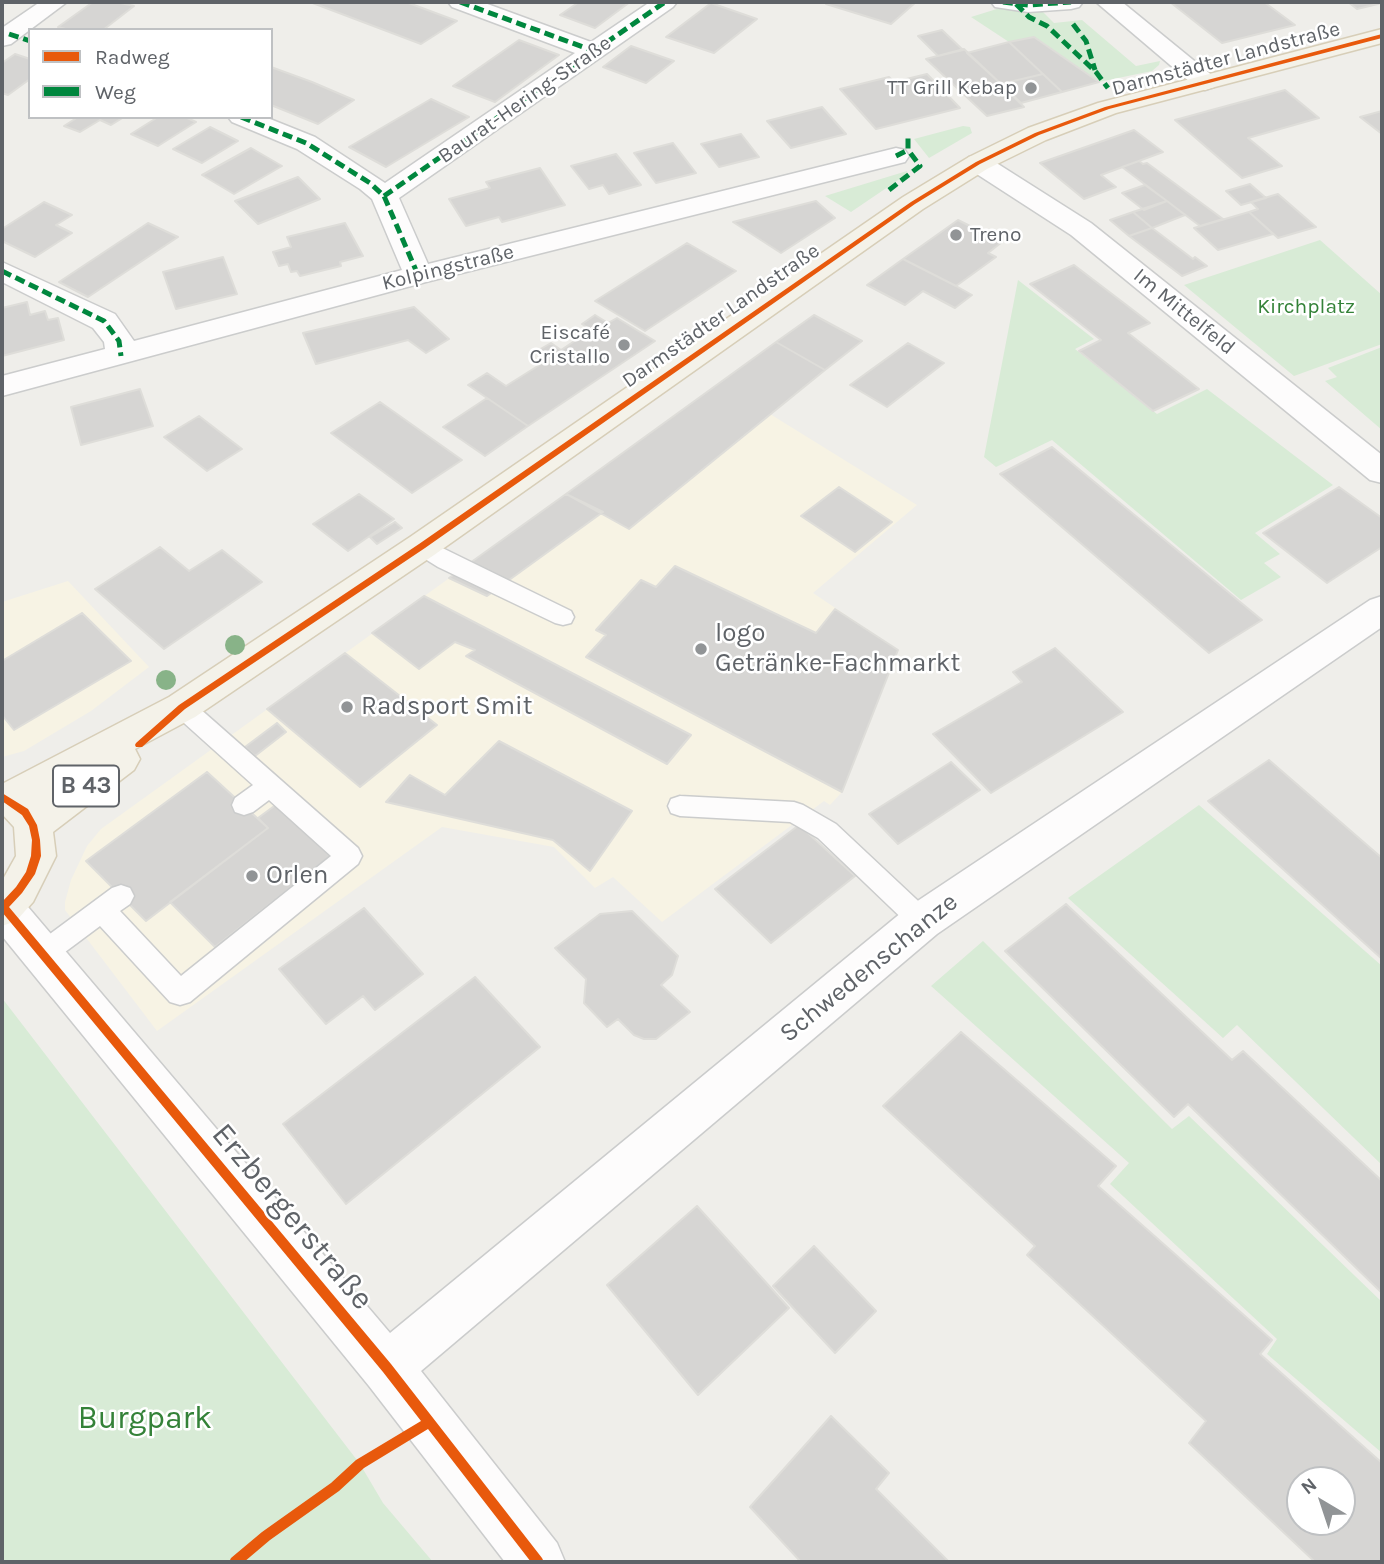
<!DOCTYPE html>
<html>
<head>
<meta charset="utf-8">
<style>
  body { margin:0 }
  #map { position:relative; width:1384px; height:1564px; overflow:hidden; background:#efeeea; font-family:Karla,sans-serif }
  canvas { display:block }
  .frame { position:absolute; inset:0; border:4px solid #5f6368; pointer-events:none }
  .legend { position:absolute; left:28px; top:28px; width:245px; height:91px; box-sizing:border-box; background:#fff; border:2px solid #bfc1c3; margin:0; padding:9px 12px; list-style:none; font-size:21px; color:#5f6368 }
  .legend li { display:flex; align-items:center; gap:14px; height:35px }
  .legend b { width:35px; border:2px solid #bfc1c3 }
  .north { position:absolute; left:1286px; top:1466px; width:70px; height:70px; box-sizing:border-box; background:#fff; border:2px solid #bfc1c3; border-radius:50%; rotate:321deg; font-size:19px; font-weight:700; line-height:28px; text-align:center; color:#5f6368 }
  .north::after { content:''; display:block; margin:auto; width:24px; height:32px; background:#919496; clip-path:polygon(50% 0,100% 100%,50% 72%,0 100%) }
</style>
</head>
<body>
<div id="map">
<canvas width="1384" height="1564"></canvas>
<div class="frame"></div>
<ul class="legend">
<li><b style="height:9px;background:#e8590c"></b>Radweg</li>
<li><b style="height:9px;background:#00873e"></b>Weg</li>
</ul>
<div class="north">N</div>
</div>
<script>
const ctx = document.querySelector('canvas').getContext('2d');
ctx.lineJoin = 'round';
function fillPath(path, color) {
  ctx.fillStyle = color;
  ctx.fill(path, 'evenodd');
}
function shape(rows) {
  const path = new Path2D();
  for (const r of rows) {
    path.moveTo(r[0], r[1]);
    for (let i = 2; i < r.length; i += 2) path.lineTo(r[i], r[i + 1]);
  }
  return path;
}
function trace(path, color, width, dash) {
  ctx.strokeStyle = color;
  ctx.lineWidth = width;
  ctx.lineCap = dash ? 'butt' : 'round';
  ctx.setLineDash(dash || []);
  ctx.stroke(path);
}
function drawText(font, color, halo, rows, align = 'center') {
  ctx.font = font + ' Karla,sans-serif';
  ctx.lineWidth = 5;
  ctx.setLineDash([]);
  ctx.textBaseline = 'middle';
  ctx.strokeStyle = halo;
  ctx.fillStyle = color;
  for (const [text, x, y, turn = 0] of rows) {
    ctx.save();
    ctx.translate(x, y);
    ctx.rotate((+turn || 0) * Math.PI / 180);
    ctx.textAlign = isNaN(turn) ? turn : align;
    if (halo) ctx.strokeText(text, 0, 0);
    ctx.fillText(text, 0, 0);
    ctx.restore();
  }
}
fillPath(shape([
  [770,414,917,505,813,593,898,650,842,792,830,805,824,801,662,922,613,877,595,888,554,847,442,827,157,1031,65,910,65,902,71,880,87,846,101,829,566,494,629,529],
  [68,581,149,667,91,711,24,751,2,757,2,602]
]), '#f7f3e4');
fillPath(shape([
  [1000,8,1042,11,1054,23,1082,20,1136,66,1160,61,1159,65,1152,71,1099,82,1034,37,1009,42,971,17],
  [963,126,970,127,972,133,929,158,914,139],
  [907,171,907,174,851,212,825,196],
  [1320,240,1382,295,1382,344,1294,376,1184,285],
  [1018,280,1094,339,1075,349,1157,414,1207,389,1333,485,1255,533,1280,554,1264,563,1281,577,1241,600,1052,440,996,467,984,457],
  [1382,347,1382,430,1325,381,1337,377,1328,368],
  [1199,805,1382,966,1382,1165,1237,1025,1223,1038,1068,898],
  [983,941,1172,1129,1189,1116,1382,1302,1382,1453,1267,1354,1277,1339,1110,1184,1129,1163,931,986],
  [2,998,360,1464,383,1503,433,1562,2,1562]
]), '#d8ebd6');
const building = shape([
  [93,2,116,2,134,6,103,30,69,30,58,27,93,2],
  [310,2,406,2,457,21,421,44,310,2],
  [579,2,630,2,595,28,560,15,579,2],
  [828,2,916,2,891,24,826,4,828,2],
  [1170,2,1264,2,1295,25,1222,43,1170,2],
  [1348,2,1382,2,1382,3,1357,9,1348,2],
  [711,3,757,19,714,53,666,37,711,3],
  [942,30,963,50,938,56,918,36,942,30],
  [1034,37,1099,82,1062,92,1009,42,1034,37],
  [519,40,559,55,495,102,453,86,519,40],
  [1009,42,1043,74,1001,84,967,53,1009,42],
  [631,46,674,61,646,83,603,67,631,46],
  [964,49,1001,84,1024,107,987,116,926,59,964,49],
  [15,54,30,59,30,79,8,95,2,93,2,63,15,54],
  [271,67,312,82,354,100,318,124,271,105,271,67],
  [927,74,960,108,876,129,840,89,889,77,894,82,927,74],
  [1043,74,1062,92,1021,103,1001,84,1043,74],
  [1285,90,1319,118,1248,138,1282,166,1242,178,1175,120,1285,90],
  [431,99,469,117,386,167,349,147,431,99],
  [822,107,846,134,791,148,767,121,822,107],
  [1382,111,1382,134,1360,117,1382,111],
  [78,117,124,117,111,125,100,120,80,132,64,126,78,117],
  [158,117,185,117,196,122,158,146,131,134,158,117],
  [210,127,238,141,202,163,173,149,210,127],
  [1134,130,1163,152,1101,175,1116,187,1084,199,1040,163,1134,130],
  [741,134,759,157,719,167,701,144,741,134],
  [673,143,696,173,656,183,634,153,673,143],
  [251,148,282,166,234,194,202,175,251,148],
  [616,154,641,185,609,194,603,185,589,189,571,166,616,154],
  [1139,161,1143,164,1147,163,1223,219,1200,226,1122,167,1139,161],
  [540,168,565,205,502,222,499,217,466,226,449,199,490,188,486,182,540,168],
  [298,177,320,199,258,224,235,201,298,177],
  [1250,184,1266,198,1241,205,1226,191,1250,184],
  [1145,185,1167,201,1144,210,1122,193,1145,185],
  [1278,194,1316,227,1278,238,1249,212,1258,209,1251,202,1278,194],
  [816,201,835,218,781,253,733,222,816,201],
  [1167,201,1185,215,1152,228,1133,212,1167,201],
  [44,202,72,215,56,225,72,233,35,257,2,241,2,229,44,202],
  [1133,212,1152,228,1129,236,1110,220,1133,212],
  [1249,212,1273,234,1218,250,1194,228,1249,212],
  [958,220,1002,242,988,253,996,257,956,286,903,259,958,220],
  [148,223,178,237,88,297,59,282,148,223],
  [345,223,363,256,340,262,341,266,300,276,297,271,291,272,288,264,279,266,273,252,291,247,287,237,345,223],
  [1152,228,1193,259,1195,257,1207,266,1182,276,1129,236,1152,228],
  [687,243,736,271,645,331,595,301,687,243],
  [223,257,237,294,176,309,163,272,223,257],
  [903,259,956,286,972,295,955,308,923,291,905,305,867,285,903,259],
  [1074,265,1150,323,1128,333,1199,389,1153,411,1079,351,1101,340,1030,284,1074,265],
  [27,302,30,315,45,311,48,320,58,318,64,340,2,356,2,308,27,302],
  [414,307,449,339,426,353,408,340,316,364,303,333,414,307],
  [595,315,608,323,617,318,655,341,528,426,468,385,487,373,506,386,549,359,537,351,551,343,561,350,591,330,582,324,595,315],
  [814,315,862,341,825,370,776,342,814,315],
  [776,342,825,370,629,529,566,494,776,342],
  [908,343,944,363,887,407,850,385,908,343],
  [140,389,153,426,81,445,71,407,140,389],
  [487,398,528,426,485,456,443,427,487,398],
  [380,402,462,460,412,493,331,433,380,402],
  [199,416,242,449,207,471,164,437,199,416],
  [1052,447,1211,578,1262,620,1209,653,1000,474,1052,447],
  [839,487,892,522,855,552,801,516,839,487],
  [1339,487,1382,518,1382,547,1327,583,1263,533,1339,487],
  [359,494,394,519,348,551,313,524,359,494],
  [566,494,603,512,487,596,449,578,566,494],
  [395,522,402,528,377,544,370,537,395,522],
  [160,547,189,571,222,550,262,582,164,649,95,589,160,547],
  [675,566,816,633,835,609,898,650,842,792,586,657,606,635,596,630,641,580,656,587,675,566],
  [424,596,691,735,667,764,466,656,475,650,455,642,419,669,372,633,424,596],
  [82,613,131,661,14,730,2,715,2,661,82,613],
  [1055,648,1123,712,991,793,933,734,1022,682,1013,672,1055,648],
  [345,653,437,725,360,787,267,709,345,653],
  [277,723,286,732,255,756,245,747,277,723],
  [499,741,632,811,590,871,553,840,386,802,410,775,445,795,499,741],
  [1269,760,1382,858,1382,959,1208,801,1269,760],
  [951,762,980,790,898,844,869,814,951,762],
  [207,772,268,828,146,921,86,861,207,772],
  [277,804,332,855,215,947,170,902,268,828,258,818,277,804],
  [799,825,855,876,771,943,715,889,799,825],
  [1066,904,1232,1060,1243,1051,1382,1181,1382,1293,1188,1104,1174,1117,1005,951,1066,904],
  [364,908,423,974,375,1010,363,996,326,1024,279,969,364,908],
  [632,911,678,956,672,975,661,985,690,1012,656,1039,644,1039,634,1035,618,1019,607,1027,584,1003,586,979,555,948,600,914,632,911],
  [475,977,540,1047,346,1204,283,1124,475,977],
  [961,1032,1116,1166,1098,1186,1272,1340,1260,1354,1382,1463,1382,1562,1315,1562,1189,1443,1206,1421,1027,1255,1035,1246,883,1106,961,1032],
  [1300,1480,1342,1480,1342,1522,1300,1522,1300,1480],
  [697,1206,789,1308,698,1395,607,1285,697,1206],
  [814,1246,876,1311,835,1353,773,1286,814,1246],
  [831,1416,889,1473,876,1489,949,1562,801,1562,750,1507,831,1416]
]);
fillPath(building, '#d6d5d3');
trace(building, '#deddd9', 2);
const service = shape([
  [422,538,571,611,574,617,571,623,563,625,555,623,438,567,414,552,411,546,414,540,422,538],
  [182,698,190,700,358,848,362,856,358,864,190,1002,180,1005,170,1002,100,926,53,961,44,965,35,961,31,953,35,945,112,888,121,885,130,888,134,896,130,904,120,911,181,976,331,856,269,800,253,812,244,815,235,812,232,805,235,798,253,785,174,714,170,707,174,700,182,698],
  [680,796,794,802,803,805,836,824,931,913,935,921,931,929,922,932,913,929,818,838,790,822,680,816,671,813,668,806,671,799,680,796]
]);
const minor = shape([
  [40,2,67,2,11,44,2,46,2,28,40,2],
  [448,2,482,2,591,42,650,2,677,2,673,7,399,198,428,264,896,148,905,150,909,156,905,162,426,282,2,396,2,376,105,349,104,342,93,328,2,282,2,262,115,314,134,341,402,270,372,199,360,189,297,149,232,122,228,117,265,117,315,137,385,183,575,53,452,7,448,2],
  [991,2,1083,2,1079,7,1071,9,1028,12,995,7,991,2],
  [1096,2,1122,2,1214,77,1218,82,1214,87,1205,90,1196,87,1096,2],
  [978,155,987,157,1091,223,1382,455,1382,483,1370,480,1071,235,969,169,965,163,969,157,978,155],
  [1382,596,1382,627,937,934,421,1371,557,1543,565,1562,505,1562,369,1386,2,936,3,889,17,894,390,1333,907,908,1370,600,1382,596]
]);
const primary = shape([
  [1382,29,1382,43,1116,113,1046,140,987,169,923,209,434,555,195,717,135,749,140,759,134,770,53,832,56,856,33,902,16,921,2,926,2,881,16,856,14,827,2,814,2,784,169,697,410,537,903,197,969,157,1028,128,1098,103,1382,29]
]);
trace(service, '#cbcccc', 3);
trace(minor, '#cbcccc', 3);
trace(primary, '#d7ceb8', 3);
fillPath(service, '#fdfcfc');
fillPath(minor, '#fdfcfc');
fillPath(primary, '#f4f2e9');
trace(shape([
  [460,2,594,51],
  [1003,2,1028,5,1071,2],
  [1016,4,1029,17,1047,26,1096,72,1108,88],
  [1073,24,1086,41,1095,70],
  [9,34,30,41],
  [241,117,306,143,370,183,384,196,418,275],
  [896,156,908,150,908,136],
  [889,190,920,166,908,150],
  [384,196,665,2],
  [2,271,104,321,119,341,121,356]
]), '#00873e', 5, [10, 5]);
fillPath(shape([
  [1382,34,1382,38,1109,109,1039,135,980,164,915,204,425,548,185,709,142,747,136,747,135,745,136,743,179,705,419,544,911,202,976,162,1035,133,1105,107,1382,34],
  [2,793,28,809,37,825,40,840,41,856,35,874,22,893,9,907,391,1364,542,1558,544,1562,531,1562,428,1429,364,1468,339,1491,270,1540,244,1562,229,1562,231,1558,262,1532,331,1483,356,1460,421,1421,383,1372,2,912,2,902,16,887,26,872,31,856,32,840,29,826,22,815,2,801,2,793]
]), '#e8590c');
ctx.fillStyle = '#88b388';
for (const [x, y] of [
  [235,645],
  [166,680]
]) {
  ctx.beginPath();
  ctx.arc(x, y, 10, 0, 2 * Math.PI);
  ctx.fill();
}
for (const [x, y, r, color] of [
  [1031,88,7,"#919496"],
  [956,235,7,"#919496"],
  [624,345,7,"#919496"],
  [701,649,7,"#919496"],
  [347,707,7,"#919496"],
  [252,876,7,"#919496"]
]) {
  const dot = new Path2D();
  dot.arc(x, y, r, 0, 2 * Math.PI);
  ctx.fillStyle = color;
  ctx.fill(dot);
  trace(dot, '#fff', 2.5);
}
drawText('21px', '#5f6368', '#fff', [
  ["Darmstädter Landstraße",1226,59,-15],
  ["Baurat-Hering-Straße",525,100,-35],
  ["Kolpingstraße",448,268,-14],
  ["Im Mittelfeld",1184,312,39],
  ["Darmstädter Landstraße",721,316,-35]
]);
drawText('21px', '#5f6368', '#fff', [
  ["TT Grill Kebap",1017,88],
  ["Treno",970,235,"left"],
  ["Eiscafé",610,333],
  ["Cristallo",610,357]
], 'right');
drawText('21px', '#348238', '#fff', [
  ["Kirchplatz",1306,307]
]);
for (const [x, y, w] of [
  [86,786,66]
]) {
  const box = new Path2D();
  box.roundRect(x - w / 2, y - 20.5, w, 41, 5);
  ctx.fillStyle = '#fff';
  ctx.fill(box);
  trace(box, '#5f6368', 2);
}
drawText('bold 24px', '#5f6368', null, [
  ["B 43",86,786]
]);
drawText('26px', '#5f6368', '#fff', [
  ["logo",715,634],
  ["Getränke-Fachmarkt",715,664],
  ["Radsport Smit",361,707],
  ["Orlen",266,876]
], 'left');
drawText('26px', '#5f6368', '#fff', [
  ["Schwedenschanze",869,968,-39]
]);
drawText('32px', '#5f6368', '#fff', [
  ["Erzbergerstraße",292,1217,50]
]);
drawText('32px', '#348238', '#fff', [
  ["Burgpark",145,1419]
]);
</script>
</body>
</html>
